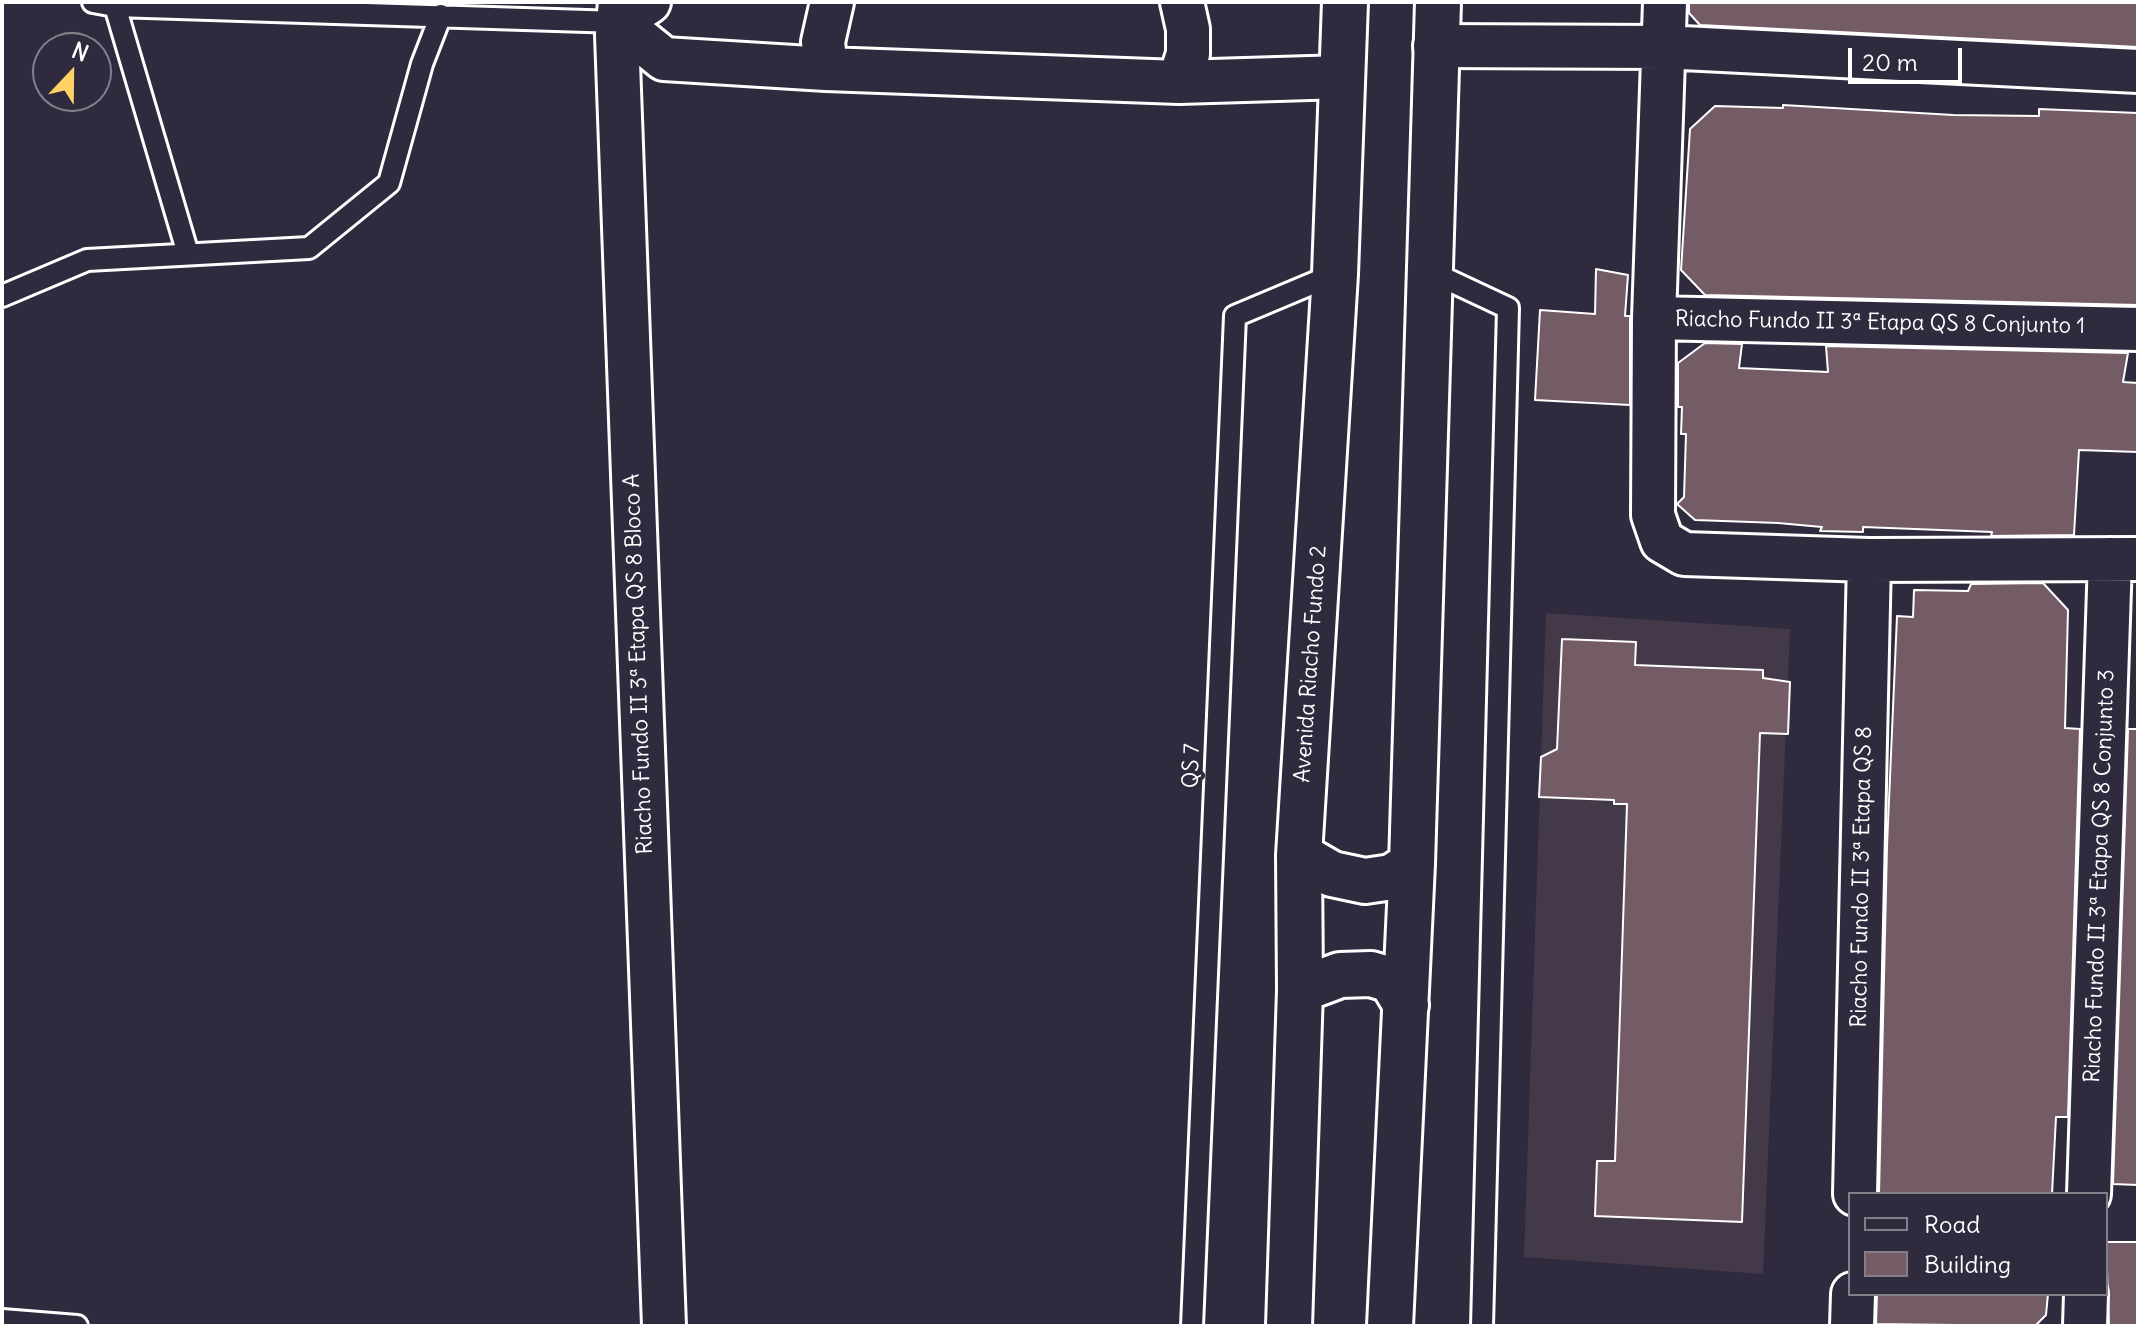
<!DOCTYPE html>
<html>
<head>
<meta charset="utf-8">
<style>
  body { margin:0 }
  #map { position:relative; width:2140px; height:1328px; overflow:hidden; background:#2f2a3d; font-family:Delius,sans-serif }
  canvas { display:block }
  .frame { position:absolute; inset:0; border:4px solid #fff; pointer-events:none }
  .legend { position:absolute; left:1848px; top:1192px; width:260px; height:104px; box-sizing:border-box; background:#2f2a3d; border:2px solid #827f8b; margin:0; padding:10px 14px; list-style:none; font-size:24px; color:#fff }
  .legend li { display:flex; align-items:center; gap:16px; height:40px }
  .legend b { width:40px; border:2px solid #827f8b }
  .north { position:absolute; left:32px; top:32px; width:80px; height:80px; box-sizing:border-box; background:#2f2a3d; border:2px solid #827f8b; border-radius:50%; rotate:22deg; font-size:22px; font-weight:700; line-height:32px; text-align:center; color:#fff }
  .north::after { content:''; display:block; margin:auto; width:28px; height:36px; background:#ffd166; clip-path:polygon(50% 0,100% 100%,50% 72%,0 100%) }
  .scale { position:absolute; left:1848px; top:48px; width:114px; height:36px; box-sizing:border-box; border:4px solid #fff; border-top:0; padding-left:10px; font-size:24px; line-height:28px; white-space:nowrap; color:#fff; -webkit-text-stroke:6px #2f2a3d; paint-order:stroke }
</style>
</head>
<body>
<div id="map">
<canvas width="2140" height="1328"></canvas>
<div class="frame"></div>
<ul class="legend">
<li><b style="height:10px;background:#2f2a3d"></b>Road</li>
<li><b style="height:22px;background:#745c66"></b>Building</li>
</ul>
<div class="north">N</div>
<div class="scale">20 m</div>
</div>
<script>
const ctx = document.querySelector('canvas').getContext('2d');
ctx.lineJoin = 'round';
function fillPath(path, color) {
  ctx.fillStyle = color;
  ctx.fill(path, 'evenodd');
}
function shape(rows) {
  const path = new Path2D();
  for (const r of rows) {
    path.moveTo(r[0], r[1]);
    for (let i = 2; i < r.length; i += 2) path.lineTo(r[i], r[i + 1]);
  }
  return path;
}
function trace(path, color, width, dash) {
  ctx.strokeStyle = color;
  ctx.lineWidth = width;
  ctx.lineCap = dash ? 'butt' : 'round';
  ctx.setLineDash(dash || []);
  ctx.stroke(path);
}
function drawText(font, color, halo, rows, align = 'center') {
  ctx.font = font + ' Delius,sans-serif';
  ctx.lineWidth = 8;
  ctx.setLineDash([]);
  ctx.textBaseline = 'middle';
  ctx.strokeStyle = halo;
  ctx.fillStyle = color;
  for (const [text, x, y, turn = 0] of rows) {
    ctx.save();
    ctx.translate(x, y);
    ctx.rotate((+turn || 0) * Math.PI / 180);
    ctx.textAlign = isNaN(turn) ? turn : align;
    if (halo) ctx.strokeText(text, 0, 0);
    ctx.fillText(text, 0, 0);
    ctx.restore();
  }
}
fillPath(shape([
  [1546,613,1790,629,1763,1274,1524,1257]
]), '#443949');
const building = shape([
  [1689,2,2138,2,2138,47,1700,25,1689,13,1689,2],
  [1783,105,1953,115,2039,116,2039,109,2138,113,2138,305,1705,295,1681,270,1690,129,1715,106,1783,108,1783,105],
  [1596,269,1628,275,1625,316,1630,316,1630,405,1535,400,1540,310,1595,314,1596,269],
  [1705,343,1742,344,1739,368,1828,372,1826,346,2128,353,2123,382,2138,383,2138,452,2079,450,2074,535,1991,536,1992,532,1863,527,1863,532,1820,531,1822,527,1778,523,1695,520,1677,504,1684,497,1686,434,1681,434,1682,407,1678,407,1678,363,1705,343],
  [2043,583,2068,610,2065,728,2080,729,2068,1117,2056,1117,2052,1194,1879,1194,1887,846,1897,616,1913,617,1914,590,1968,591,1971,584,2043,583],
  [1562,639,1636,642,1635,665,1763,670,1763,678,1790,682,1788,734,1760,733,1742,1222,1595,1216,1597,1161,1615,1161,1627,804,1614,804,1614,800,1539,797,1541,757,1557,749,1562,639],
  [2128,729,2138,729,2138,1185,2113,1184,2128,729],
  [2106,1242,2138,1242,2138,1326,2109,1326,2106,1242],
  [1877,1294,2048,1294,2046,1315,2035,1326,1876,1324,1877,1294]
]);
fillPath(building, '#745c66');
trace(building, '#fff', 2);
const service = shape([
  [93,2,115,6,618,22],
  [115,6,188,254],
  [1427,270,1508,308,1482,1326],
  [2,296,87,260,309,248,389,183,422,64,441,15],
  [2,1320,77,1326],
  [1192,1326,1235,316,1335,274]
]);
const minor = shape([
  [620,2,617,35,664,1326],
  [649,2,618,22,664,59,826,69,1179,82,1343,77],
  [1665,2,1654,318,2138,329],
  [1435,46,1663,47,2138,71],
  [826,69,823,42,832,2],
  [1179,82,1188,54,1188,29,1182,2],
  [1654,318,1653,515,1662,541,1684,554,1869,560,2138,559],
  [1855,1194,1869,560],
  [2089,1194,2110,559],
  [1852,1326,1853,1294],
  [2085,1326,2086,1294]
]);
const secondary = shape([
  [1299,855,1332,874,1365,881,1392,877,1412,864],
  [1300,990,1340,975,1371,974,1391,980,1406,1005],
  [1289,1326,1300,990,1299,855,1335,274,1345,2],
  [1390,1326,1412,864,1438,2]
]);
trace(service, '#fff', 26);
trace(minor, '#fff', 48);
trace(secondary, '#fff', 50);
trace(service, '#2f2a3d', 20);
trace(minor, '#2f2a3d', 42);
trace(secondary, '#2f2a3d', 44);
drawText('22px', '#fff', '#2f2a3d', [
  ["Riacho Fundo II 3ª Etapa QS 8 Conjunto 1",1880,323,1],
  ["Riacho Fundo II 3ª Etapa QS 8 Bloco A",639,664,-92],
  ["Avenida Riacho Fundo 2",1311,664,-86],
  ["QS 7",1192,766,-88],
  ["Riacho Fundo II 3ª Etapa QS 8 Conjunto 3",2100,876,-88],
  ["Riacho Fundo II 3ª Etapa QS 8",1862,877,-89]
]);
</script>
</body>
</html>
